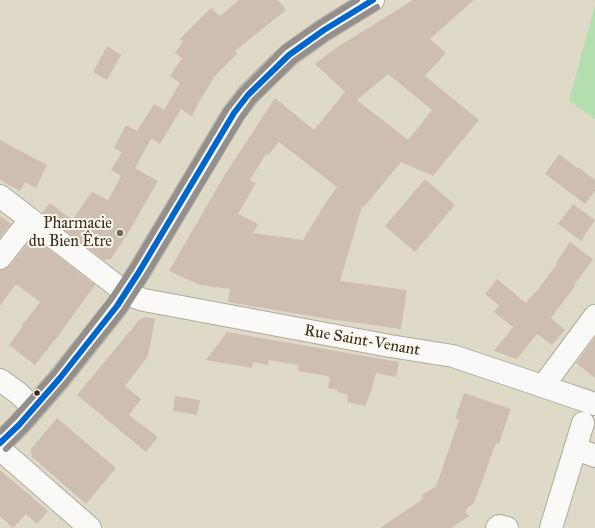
<!DOCTYPE html>
<html>
<head>
<meta charset="utf-8">
<style>
  body { margin:0 }
  canvas { display:block; background:#dfdac7 }
</style>
</head>
<body>
<canvas width="595" height="528"></canvas>
<script>
const ctx = document.querySelector('canvas').getContext('2d');
ctx.lineJoin = 'round';
function fillPath(path, color) {
  ctx.fillStyle = color;
  ctx.fill(path, 'evenodd');
}
function shape(rows) {
  const path = new Path2D();
  for (const r of rows) {
    path.moveTo(r[0], r[1]);
    for (let i = 2; i < r.length; i += 2) path.lineTo(r[i], r[i + 1]);
  }
  return path;
}
function trace(path, color, width, dash) {
  ctx.strokeStyle = color;
  ctx.lineWidth = width;
  ctx.lineCap = dash ? 'butt' : 'round';
  ctx.setLineDash(dash || []);
  ctx.stroke(path);
}
function drawText(font, color, halo, rows, align = 'center') {
  ctx.font = font + ' "IM FELL Great Primer",serif';
  ctx.lineWidth = 4;
  ctx.setLineDash([]);
  ctx.textBaseline = 'middle';
  ctx.strokeStyle = halo;
  ctx.fillStyle = color;
  for (const [text, x, y, turn = 0] of rows) {
    ctx.save();
    ctx.translate(x, y);
    ctx.rotate((+turn || 0) * Math.PI / 180);
    ctx.textAlign = isNaN(turn) ? turn : align;
    if (halo) ctx.strokeText(text, 0, 0);
    ctx.fillText(text, 0, 0);
    ctx.restore();
  }
}
fillPath(shape([
  [595,5,595,119,569,101]
]), '#b4ddb0');
fillPath(shape([
  [239,0,278,0,286,10,235,51,237,54,214,77,198,104,192,116,181,109,160,144,151,139,135,168,158,181,131,228,111,259,104,260,42,213,50,203,72,220,92,192,108,200,121,176,111,170,122,152,114,148,126,125,137,131,154,104,164,110,180,83,170,76,182,58,175,53,183,41,180,39,211,8,220,16],
  [413,0,474,0,430,39,446,53,425,76,479,120,433,176,401,162,364,207,362,206,340,281,407,290,401,329,329,319,228,302,230,289,200,285,169,271,224,176,275,98,314,130,345,92,315,64,336,48],
  [388,74,432,110,408,140,357,100],
  [279,142,337,187,326,202,303,240,253,233,258,224,238,214,256,183,250,180,266,154,268,155],
  [107,46,121,55,107,80,93,72],
  [0,140,47,165,36,188,25,182,20,191,0,180],
  [559,154,577,168,578,167,595,180,595,191,585,204,545,174],
  [425,179,455,205,415,252,385,226],
  [573,204,595,220,581,241,558,224],
  [0,216,11,224,0,238],
  [33,237,95,285,58,336,35,365,9,345,23,326,21,325,28,318,40,302,16,284,0,306,0,270,5,269,10,266],
  [570,242,593,259,574,285,575,286,551,318,565,330,552,345,537,334,517,359,494,351,513,327,494,312,499,305,485,294,497,279,526,303,536,291,537,291,557,264,556,263],
  [145,317,155,319,148,356,125,386,141,399,129,415,158,437,146,452,77,395,139,320],
  [227,332,399,362,396,377,376,373,372,389,365,406,347,402,348,395,337,392,338,390,328,388,330,378,328,377,328,376,298,371,299,365,269,360,268,365,253,362,252,368,206,360],
  [595,337,595,378,576,363],
  [464,393,511,409,499,444,496,443,474,503,465,510,469,516,451,528,380,528,423,499,421,496,436,486,459,420,455,419],
  [175,396,200,400,197,415,173,411],
  [57,418,116,468,86,504,32,457,31,449],
  [0,470,48,511,37,524,26,514,13,528,0,516]
]), '#cebeb2');
const minor = shape([
  [0,196,126,293,135,297,144,300,390,346,453,356,548,388,595,404],
  [0,258,30,220],
  [0,380,18,393,34,408],
  [543,386,595,316],
  [575,448,595,456],
  [0,449,90,528],
  [497,528,499,526,507,528],
  [551,528,583,423]
]);
const major = shape([
  [0,443,19,425,60,378,117,306,139,272,234,113,248,95,274,69,289,55,324,30,353,12,373,0]
]);
trace(minor, '#aeaa9d', 24);
trace(major, '#aeaa9d', 24);
trace(minor, '#faf9f7', 22);
trace(major, '#faf9f7', 22);
trace(shape([
  [0,443,19,425,60,378,117,306,139,272,234,113,248,95,289,55,324,30,373,0]
]), '#06c', 6);
trace(shape([
  [6,449,25,430,66,383,124,310,146,276,241,118,254,100,294,61,328,37,377,7]
]), '#958f8b', 6);
trace(shape([
  [0,432,13,419,54,373,110,301,132,268,227,109,242,90,284,48,320,23,357,0]
]), '#958f8b', 6);
for (const [x, y, r, color] of [
  [120,233,4,"#746859"],
  [37,393,3.5,"#3b2a1e"]
]) {
  const dot = new Path2D();
  dot.arc(x, y, r, 0, 2 * Math.PI);
  ctx.fillStyle = color;
  ctx.fill(dot);
  trace(dot, '#fbf7ec', 1.5);
}
drawText('16px', '#3b2a1e', '#fbf7ec', [
  ["Pharmacie",112,224],
  ["du Bien Être",112,242]
], 'right');
drawText('16px', '#3b2a1e', '#fbf7ec', [
  ["Rue Saint-Venant",362,341,10]
]);
</script>
</body>
</html>
